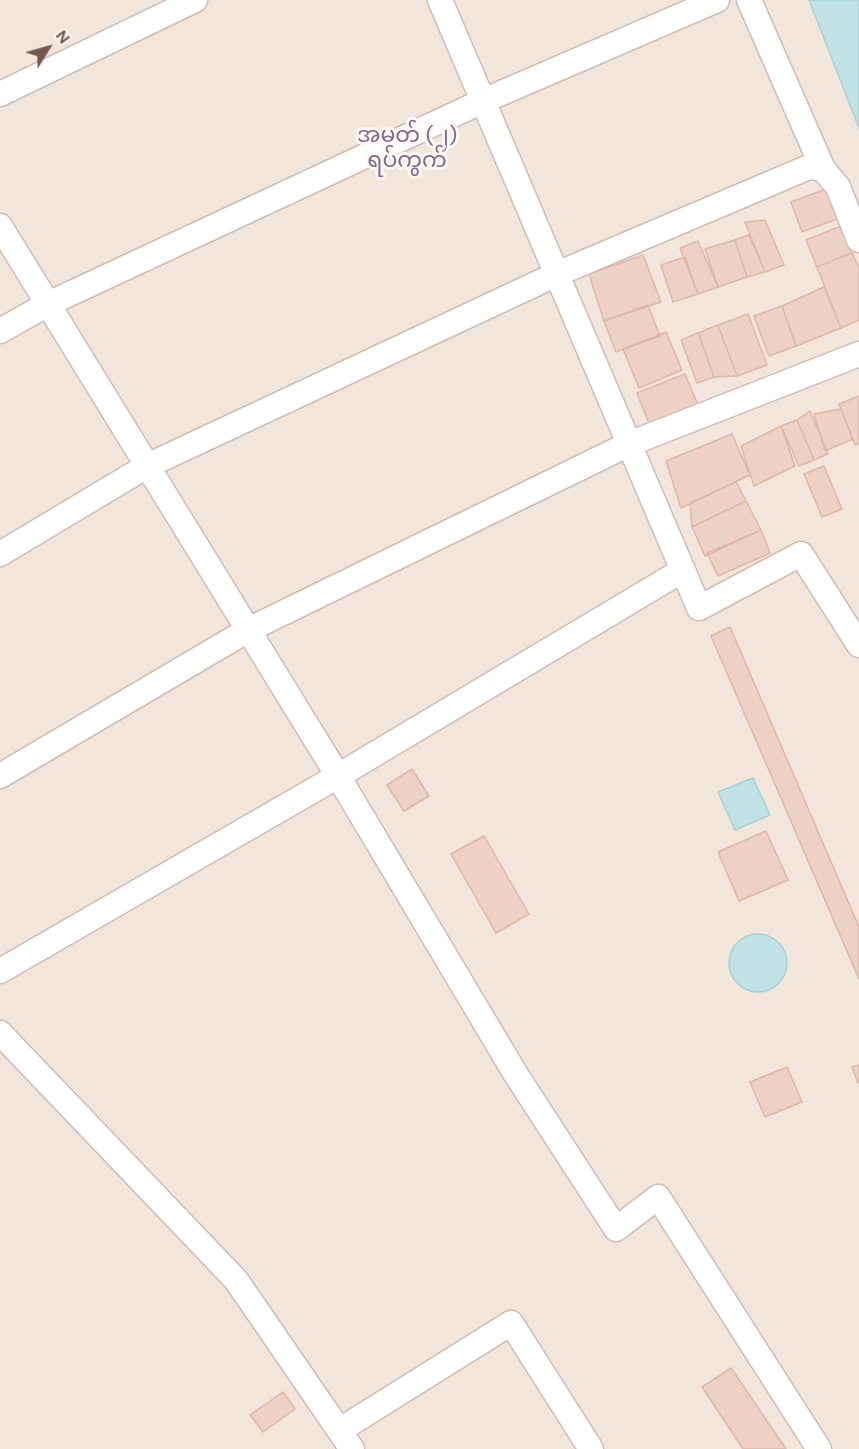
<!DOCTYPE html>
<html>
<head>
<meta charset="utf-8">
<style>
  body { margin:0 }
  #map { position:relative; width:859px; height:1449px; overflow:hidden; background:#fbf4ec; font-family:"DM Sans",sans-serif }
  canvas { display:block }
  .north { position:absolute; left:18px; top:18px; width:60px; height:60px; -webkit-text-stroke:4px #fef8f2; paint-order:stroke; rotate:53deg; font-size:16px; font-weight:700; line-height:24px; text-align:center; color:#755950 }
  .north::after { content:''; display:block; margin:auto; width:21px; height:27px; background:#755950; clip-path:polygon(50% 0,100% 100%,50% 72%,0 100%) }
</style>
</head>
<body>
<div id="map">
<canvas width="859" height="1449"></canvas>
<div class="north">N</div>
</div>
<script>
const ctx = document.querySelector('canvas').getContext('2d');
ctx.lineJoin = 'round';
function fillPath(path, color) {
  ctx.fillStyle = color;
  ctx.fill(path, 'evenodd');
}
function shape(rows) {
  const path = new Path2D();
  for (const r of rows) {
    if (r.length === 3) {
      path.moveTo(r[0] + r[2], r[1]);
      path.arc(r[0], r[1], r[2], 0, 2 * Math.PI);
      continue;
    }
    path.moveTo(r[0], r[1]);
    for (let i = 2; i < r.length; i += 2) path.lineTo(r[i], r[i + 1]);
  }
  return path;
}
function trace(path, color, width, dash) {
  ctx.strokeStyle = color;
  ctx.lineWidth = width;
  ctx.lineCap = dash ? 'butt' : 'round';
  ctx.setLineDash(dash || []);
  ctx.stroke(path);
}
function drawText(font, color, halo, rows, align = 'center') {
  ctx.font = font + ' "DM Sans","Noto Sans Myanmar",sans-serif';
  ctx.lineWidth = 6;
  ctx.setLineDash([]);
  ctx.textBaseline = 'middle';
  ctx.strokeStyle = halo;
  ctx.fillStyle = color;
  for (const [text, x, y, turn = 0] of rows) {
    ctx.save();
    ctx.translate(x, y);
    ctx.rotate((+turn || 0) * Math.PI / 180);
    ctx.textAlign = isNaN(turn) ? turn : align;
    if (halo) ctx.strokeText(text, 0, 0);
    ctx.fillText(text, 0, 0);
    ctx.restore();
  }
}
fillPath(shape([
  [0,0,859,0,859,1449,0,1449]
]), '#f2e5db');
const water = shape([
  [809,0,859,0,859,128,809,0],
  [753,778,770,815,735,830,718,792,753,778],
  [758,963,29]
]);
fillPath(water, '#c1e2e4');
trace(water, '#a8d3d5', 1.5);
const building = shape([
  [826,189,837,219,802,232,791,202,826,189],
  [765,220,784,265,765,272,745,222,765,220],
  [841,226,852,253,817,267,806,240,841,226],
  [749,235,765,272,747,277,735,240,749,235],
  [735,240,747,277,718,287,705,249,735,240],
  [698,241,718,287,698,294,680,248,698,241],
  [852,253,859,268,859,320,841,328,817,267,852,253],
  [643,255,661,302,604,321,589,274,643,255],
  [685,257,698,294,673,302,661,265,685,257],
  [824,287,841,328,796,346,782,306,824,287],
  [648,305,660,336,616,352,604,321,648,305],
  [782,306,796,346,769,356,754,316,782,306],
  [748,314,767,365,737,376,718,325,748,314],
  [718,325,737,376,714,377,698,333,718,325],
  [666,332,682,370,639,388,623,349,666,332],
  [698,333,714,377,697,383,681,340,698,333],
  [685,374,699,407,650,426,637,393,685,374],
  [859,396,859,443,855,445,839,404,859,396],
  [841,409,853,439,825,451,814,414,841,409],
  [810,411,828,454,814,460,797,420,810,411],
  [797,420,814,460,799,466,781,426,797,420],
  [781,426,795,466,754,486,741,446,781,426],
  [732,434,750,475,681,508,666,461,732,434],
  [824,466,842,509,822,517,804,474,824,466],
  [736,482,746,501,692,527,690,503,736,482],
  [746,501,761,530,705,556,692,527,746,501],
  [761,530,770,553,718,576,707,553,761,530],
  [730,627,859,927,859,979,711,636,730,627],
  [412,769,429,796,404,811,387,785,412,769],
  [766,831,788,880,739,901,718,852,766,831],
  [484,836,529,914,496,933,451,854,484,836],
  [859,1065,859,1083,858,1083,852,1067,859,1065],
  [787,1067,802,1102,765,1117,750,1082,787,1067],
  [731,1368,786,1449,743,1449,702,1387,731,1368],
  [283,1392,295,1409,263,1432,250,1415,283,1392]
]);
fillPath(building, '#eed1c6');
trace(building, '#dfb7a8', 1.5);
const minor = shape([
  [440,0,699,608,801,554,859,645],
  [749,0,823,169],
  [0,94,195,0],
  [0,226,338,776,515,1073,616,1229,658,1197,819,1449],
  [0,331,48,304,483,101,717,0],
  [0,554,147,466,557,274,809,167,823,169,838,187,859,240],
  [0,776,248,630,629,444,859,354],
  [0,971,338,776,683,570],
  [0,1033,236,1280,352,1449],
  [340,1430,511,1323,591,1449]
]);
trace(minor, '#cfbdb4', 27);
trace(minor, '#fff', 24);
drawText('22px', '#7e6890', '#fef8f2', [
  ["အမှတ် (၂)",407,136],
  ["ရပ်ကွက်",407,161]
]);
</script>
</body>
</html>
